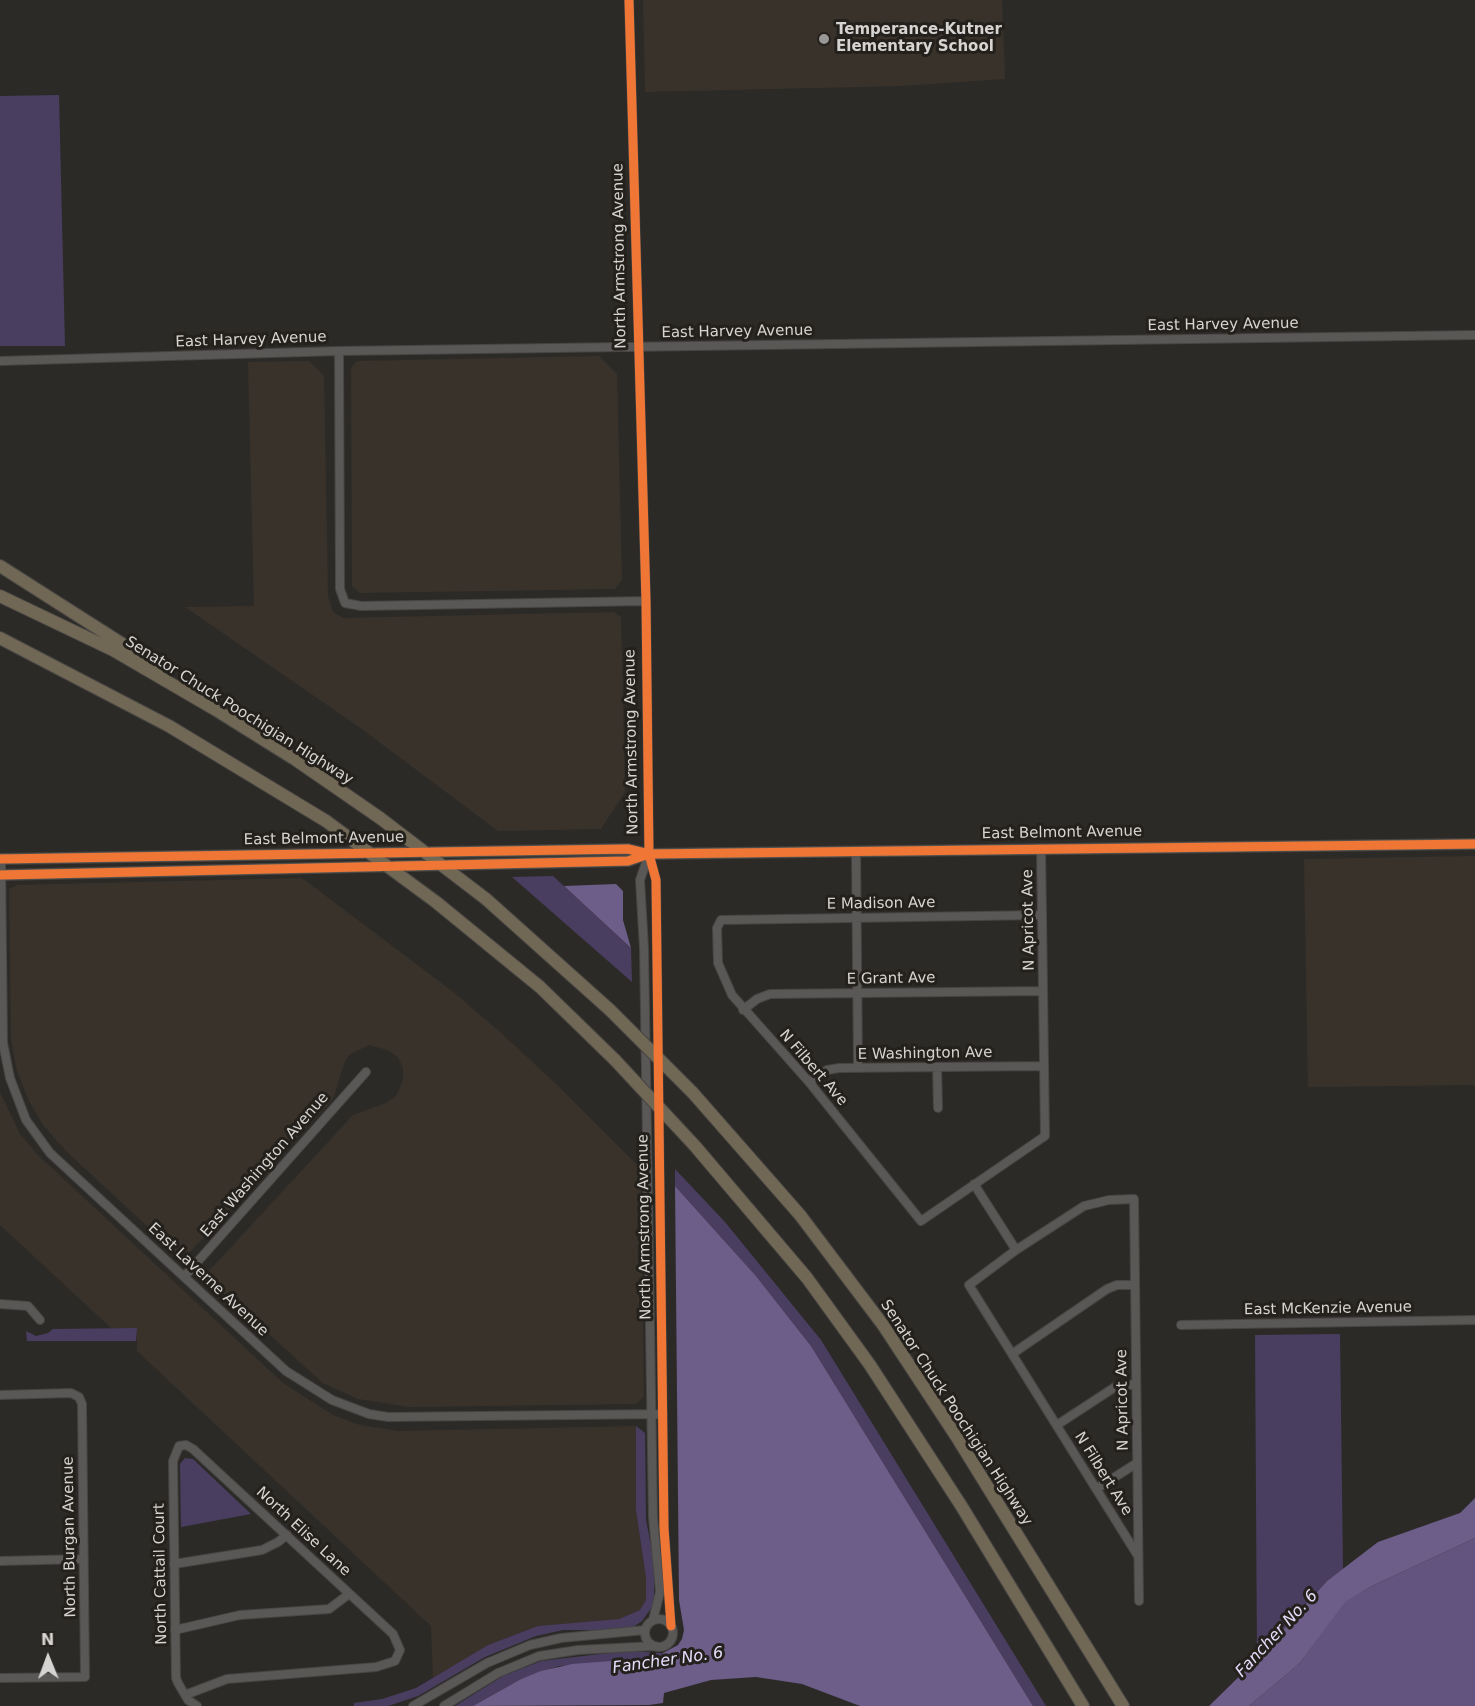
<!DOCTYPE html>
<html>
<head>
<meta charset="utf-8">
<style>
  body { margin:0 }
  #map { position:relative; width:1475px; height:1706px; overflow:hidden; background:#2c2a27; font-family:"DejaVu Sans",sans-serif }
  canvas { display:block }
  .north { position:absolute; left:18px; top:1628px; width:60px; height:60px; -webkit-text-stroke:4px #24211c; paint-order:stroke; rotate:359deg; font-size:16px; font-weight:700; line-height:24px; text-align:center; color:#d6d4d2 }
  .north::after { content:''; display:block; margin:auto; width:21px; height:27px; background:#d6d4d2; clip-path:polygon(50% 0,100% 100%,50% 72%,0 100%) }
</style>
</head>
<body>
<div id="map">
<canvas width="1475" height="1706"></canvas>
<div class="north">N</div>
</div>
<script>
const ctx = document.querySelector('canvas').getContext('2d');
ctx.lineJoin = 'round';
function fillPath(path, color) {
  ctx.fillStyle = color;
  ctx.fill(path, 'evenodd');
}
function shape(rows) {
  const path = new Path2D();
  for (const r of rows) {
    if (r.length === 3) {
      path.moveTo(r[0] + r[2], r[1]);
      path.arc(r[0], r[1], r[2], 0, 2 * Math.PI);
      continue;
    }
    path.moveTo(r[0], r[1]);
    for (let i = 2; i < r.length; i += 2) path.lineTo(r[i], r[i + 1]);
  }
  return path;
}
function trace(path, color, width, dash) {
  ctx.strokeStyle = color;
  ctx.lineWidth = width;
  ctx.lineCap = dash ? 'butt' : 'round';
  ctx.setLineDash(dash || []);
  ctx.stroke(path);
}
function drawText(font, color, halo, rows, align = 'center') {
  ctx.font = font + ' "DejaVu Sans",sans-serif';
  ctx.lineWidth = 6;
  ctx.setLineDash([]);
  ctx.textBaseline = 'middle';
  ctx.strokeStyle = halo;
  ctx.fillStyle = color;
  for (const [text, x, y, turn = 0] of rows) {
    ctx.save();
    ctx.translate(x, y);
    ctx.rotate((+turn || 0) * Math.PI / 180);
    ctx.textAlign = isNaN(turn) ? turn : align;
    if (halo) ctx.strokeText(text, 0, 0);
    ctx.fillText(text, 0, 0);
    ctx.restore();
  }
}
fillPath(shape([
  [643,0,1002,0,1005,79,901,86,645,92],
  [599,356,617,374,622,580,615,589,360,593,352,586,351,368,357,361],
  [309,361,324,376,328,596,333,612,343,618,614,612,621,617,625,792,601,829,498,831,359,727,185,607,254,606,248,362],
  [1475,856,1475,1085,1308,1087,1304,859],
  [302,878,452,991,500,1032,555,1083,641,1169,644,1397,636,1404,409,1407,358,1399,323,1383,209,1280,209,1271,353,1115,386,1103,396,1096,403,1080,403,1068,398,1057,387,1050,369,1045,349,1055,345,1061,333,1099,190,1252,176,1253,66,1151,43,1125,29,1101,17,1071,11,1040,9,889,17,885],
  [0,1092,20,1134,38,1155,283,1383,333,1415,360,1425,398,1431,636,1426,636,1510,646,1578,646,1600,640,1610,619,1619,538,1626,488,1645,433,1679,431,1626,137,1351,137,1328,111,1328,0,1225]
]), '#38322a');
fillPath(shape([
  [59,95,65,346,0,346,0,96],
  [553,876,631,948,632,982,512,877],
  [675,1169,725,1222,821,1340,1046,1706,1033,1706,811,1346,756,1276,675,1186],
  [137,1328,136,1341,27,1341,26,1331,36,1336,48,1333,53,1329],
  [1340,1334,1343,1569,1327,1581,1257,1659,1255,1335],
  [636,1426,645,1433,646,1520,654,1561,654,1599,652,1607,642,1621,633,1627,619,1630,563,1630,536,1636,485,1657,418,1696,388,1706,354,1706,354,1703,382,1699,416,1688,488,1645,538,1626,619,1619,640,1610,646,1600,646,1578,636,1510],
  [185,1458,193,1459,251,1514,181,1527,180,1464],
  [626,1651,663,1653,662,1657,559,1666,521,1679,473,1706,455,1706,503,1676,541,1661]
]), '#493e60');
fillPath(shape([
  [1475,1538,1475,1706,1249,1706,1300,1663,1344,1602,1372,1586]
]), '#62547e');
fillPath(shape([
  [616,884,623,891,623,920,631,948,564,886],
  [675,1186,756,1276,811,1346,1033,1706,860,1706,802,1684,756,1677,711,1680,664,1693,663,1703,649,1705,473,1706,521,1679,541,1671,572,1664,662,1657,663,1653,678,1645,682,1639,684,1630,679,1600],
  [1475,1498,1475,1538,1372,1586,1345,1602,1300,1663,1249,1706,1209,1706,1257,1659,1327,1581,1378,1542,1460,1513]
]), '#6c5d89');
const minor = shape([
  [629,0,646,601,649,854,656,880,664,1528,671,1626],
  [339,351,340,589,345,603,361,606,646,601],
  [0,361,339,351,1475,335],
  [1041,848,1042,915,1045,1136,921,1221,809,1082,732,995,718,963,717,928,721,920,1042,915],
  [856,851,858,1068],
  [649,854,640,880,644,948,653,1517,660,1592,653,1620],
  [1,859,3,1043,10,1078,26,1120,50,1153,286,1371,332,1400,369,1414,388,1417,663,1414],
  [743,1010,757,999,770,994,1043,991],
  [937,1067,938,1108],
  [809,1082,827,1070,839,1068,1044,1066],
  [974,1184,1016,1250],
  [184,1277,366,1072],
  [0,1304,28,1306,40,1320],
  [1181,1325,1475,1320],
  [1012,1354,1107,1289,1117,1285,1135,1285],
  [0,1395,71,1393,79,1397,82,1404,85,1677,0,1678],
  [1057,1425,1115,1387,1136,1384],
  [1096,1489,1137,1463],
  [1138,1556,969,1285,1016,1250,1084,1206,1109,1200,1134,1199,1139,1601],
  [0,1561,84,1559],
  [174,1564,262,1550,278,1542,287,1535],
  [659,1633,14],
  [175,1630,240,1615,329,1609,349,1594],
  [185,1695,227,1679,376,1667,395,1661,400,1650,393,1634,193,1449,186,1445,179,1446,173,1461,176,1678,178,1683,188,1700,197,1706],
  [413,1706,487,1663,530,1645,561,1638,645,1630],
  [444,1706,498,1673,539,1656,578,1650,655,1646]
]);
const major = shape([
  [0,859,628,849,649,854,1475,844],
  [0,875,628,861,648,854]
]);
const highway = shape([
  [0,566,160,668],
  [0,596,113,650,216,710,296,760,380,818],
  [0,638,169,726,326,821],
  [486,899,610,1010],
  [436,902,540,987,615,1060],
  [693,1093,800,1215,883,1325,958,1439,1123,1706],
  [695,1146,807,1278,870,1365,962,1507,1083,1706]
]);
trace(minor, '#474543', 10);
trace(major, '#474543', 12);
trace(highway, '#474543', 14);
trace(minor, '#595856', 8);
trace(major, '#645e53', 10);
trace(highway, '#716755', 12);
const highwayBridge = shape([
  [380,818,486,899],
  [326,821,436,902],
  [610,1010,693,1093],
  [615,1060,695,1146]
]);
trace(highwayBridge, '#474543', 14, []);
trace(highwayBridge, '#716755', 12);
trace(shape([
  [629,0,646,601,649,854,656,880,664,1528,671,1626],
  [0,859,628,849,649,854,1475,844],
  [0,875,628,861,649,854]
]), '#f07635', 9);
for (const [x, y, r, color] of [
  [824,39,6,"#9a9896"]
]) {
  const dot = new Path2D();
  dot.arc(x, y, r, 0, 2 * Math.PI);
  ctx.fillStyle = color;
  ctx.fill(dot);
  trace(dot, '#24211c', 2);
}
drawText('bold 15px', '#d6d4d2', '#24211c', [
  ["Temperance-Kutner",836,30],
  ["Elementary School",836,47]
], 'left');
drawText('15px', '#d6d4d2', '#24211c', [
  ["North Armstrong Avenue",620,256,-91],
  ["East Harvey Avenue",1223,325,-1],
  ["East Harvey Avenue",737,332,-1],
  ["East Harvey Avenue",251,340,-2],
  ["Senator Chuck Poochigian Highway",239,711,32],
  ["North Armstrong Avenue",632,742,-91],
  ["East Belmont Avenue",1062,833,-1],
  ["East Belmont Avenue",324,839,-1],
  ["E Madison Ave",881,904,-1],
  ["N Apricot Ave",1029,920,-91],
  ["E Grant Ave",891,979,-1],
  ["E Washington Ave",925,1054,-1],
  ["N Filbert Ave",813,1068,49],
  ["East Washington Avenue",265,1165,-49],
  ["North Armstrong Avenue",645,1227,-91],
  ["East Laverne Avenue",208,1280,43],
  ["East McKenzie Avenue",1328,1309,-1],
  ["N Apricot Ave",1123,1400,-91],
  ["Senator Chuck Poochigian Highway",956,1413,57],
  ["N Filbert Ave",1103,1474,58],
  ["North Elise Lane",303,1532,43],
  ["North Burgan Avenue",70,1537,-91],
  ["North Cattail Court",161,1574,-91]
]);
drawText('italic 16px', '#e6ddfc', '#24211c', [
  ["Fancher No. 6",1277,1634,-47],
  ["Fancher No. 6",668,1661,-8]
]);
</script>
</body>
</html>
